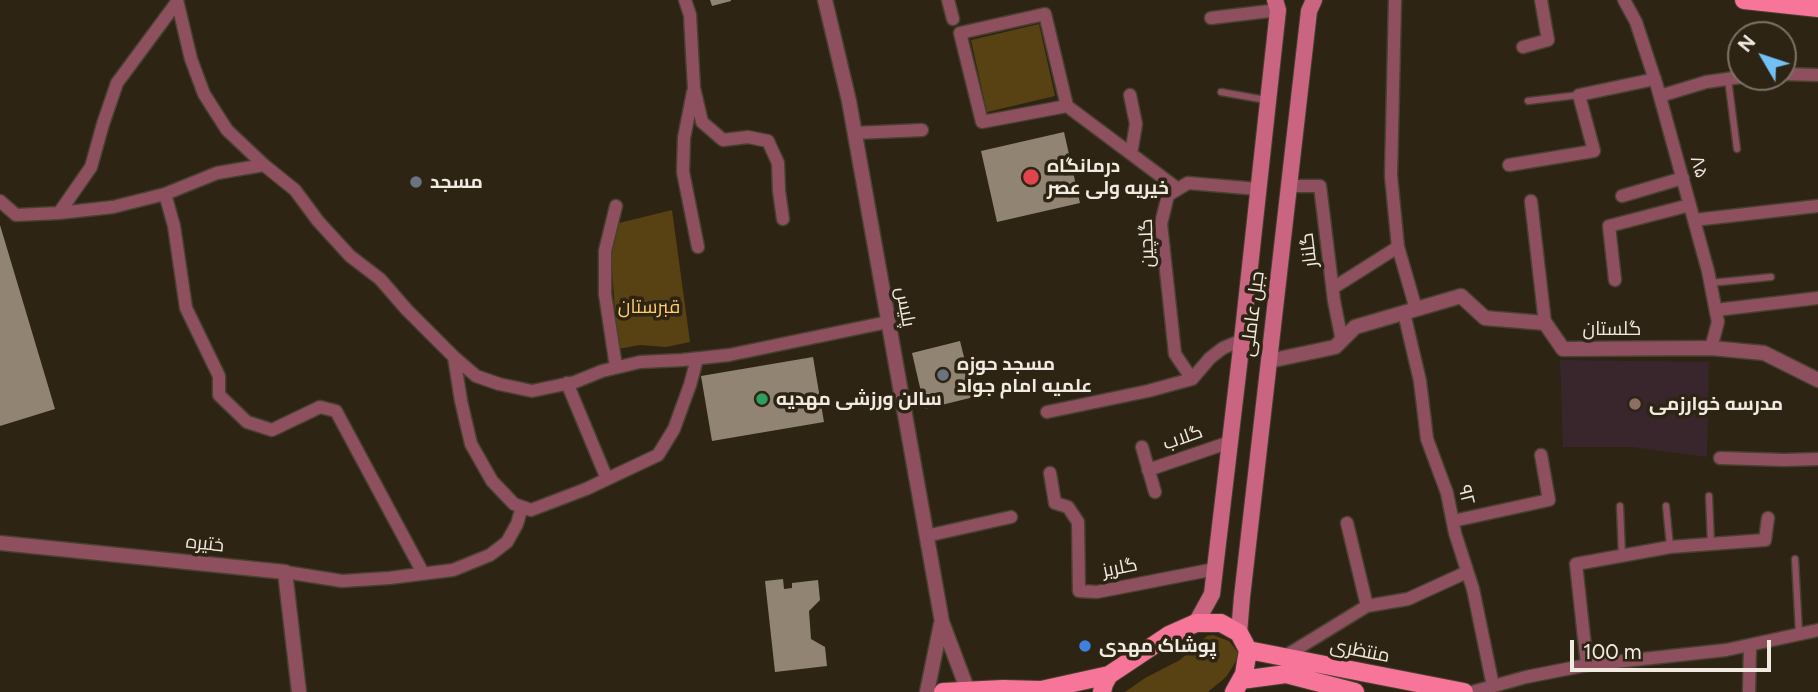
<!DOCTYPE html>
<html>
<head>
<meta charset="utf-8">
<style>
  body { margin:0 }
  #map { position:relative; width:1818px; height:692px; overflow:hidden; background:#2d2414; font-family:Figtree,sans-serif }
  canvas { display:block }
  .north { position:absolute; left:1727px; top:21px; width:70px; height:70px; box-sizing:border-box; background:#2d2414; border:2px solid #7b7366; border-radius:50%; rotate:309deg; font-size:19px; font-weight:700; line-height:28px; text-align:center; color:#f0eae0 }
  .north::after { content:''; display:block; margin:auto; width:24px; height:32px; background:#72c1f5; clip-path:polygon(50% 0,100% 100%,50% 72%,0 100%) }
  .scale { position:absolute; left:1570px; top:640px; width:201px; height:32px; box-sizing:border-box; border:4px solid #f0eae0; border-top:0; padding-left:9px; font-size:21px; line-height:24px; white-space:nowrap; color:#f0eae0; -webkit-text-stroke:5px #2d2414; paint-order:stroke }
</style>
</head>
<body>
<div id="map">
<canvas width="1818" height="692"></canvas>
<div class="north">N</div>
<div class="scale">100 m</div>
</div>
<script>
const ctx = document.querySelector('canvas').getContext('2d');
ctx.lineJoin = 'round';
function fillPath(path, color) {
  ctx.fillStyle = color;
  ctx.fill(path, 'evenodd');
}
function shape(rows) {
  const path = new Path2D();
  for (const r of rows) {
    path.moveTo(r[0], r[1]);
    for (let i = 2; i < r.length; i += 2) path.lineTo(r[i], r[i + 1]);
  }
  return path;
}
function trace(path, color, width, dash) {
  ctx.strokeStyle = color;
  ctx.lineWidth = width;
  ctx.lineCap = dash ? 'butt' : 'round';
  ctx.setLineDash(dash || []);
  ctx.stroke(path);
}
function drawText(font, color, halo, rows, align = 'center') {
  ctx.font = font + ' Figtree,Cairo,sans-serif';
  ctx.lineWidth = 7;
  ctx.setLineDash([]);
  ctx.textBaseline = 'middle';
  ctx.strokeStyle = halo;
  ctx.fillStyle = color;
  for (const [text, x, y, turn = 0] of rows) {
    ctx.save();
    ctx.translate(x, y);
    ctx.rotate((+turn || 0) * Math.PI / 180);
    ctx.textAlign = isNaN(turn) ? turn : align;
    if (halo) ctx.strokeText(text, 0, 0);
    ctx.fillText(text, 0, 0);
    ctx.restore();
  }
}
fillPath(shape([
  [1560,360,1709,362,1707,457,1632,447,1563,447]
]), '#39262c');
fillPath(shape([
  [1039,24,1055,96,987,112,971,40],
  [672,210,690,342,666,347,640,345,618,349,611,257,619,223],
  [1213,635,1229,641,1240,655,1226,677,1208,692,1125,692,1145,678,1180,660,1207,636]
]), '#584214');
fillPath(shape([
  [710,0,731,0,731,1,712,6],
  [1064,132,1080,203,997,222,981,151],
  [0,225,55,409,0,426],
  [960,341,974,397,925,409,912,353],
  [813,357,824,422,712,441,701,376],
  [783,579,784,589,792,588,792,583,818,580,820,600,809,611,811,639,825,647,827,666,775,672,765,581]
]), '#918473');
const service = shape([
  [1728,79,1737,149],
  [1221,92,1266,100],
  [1528,101,1579,95],
  [1710,283,1771,277],
  [1709,496,1711,544],
  [1620,506,1622,556],
  [1666,506,1670,546],
  [1795,559,1799,633]
]);
const minor = shape([
  [177,0,191,59,204,94,227,130,264,165,295,190,318,221,350,256,380,279,407,310,454,357,476,376,499,384,532,391,575,382,602,371,640,362,682,360,729,355,888,322],
  [685,0,690,15,694,88,702,122,723,140,748,137,768,141,778,163,779,191,783,219],
  [948,0,953,19],
  [1395,0,1391,176,1398,247,1416,309],
  [1624,0,1636,22,1657,86,1708,271,1718,322,1711,348],
  [1211,18,1278,10],
  [1523,47,1548,40,1541,0],
  [1783,74,1818,75],
  [693,92,684,138,683,172,698,247],
  [1130,95,1136,124,1131,154],
  [1660,96,1706,82,1741,77],
  [1067,106,982,122,960,33,1045,14,1067,106,1178,189],
  [855,133,922,130],
  [1509,165,1594,151,1579,95,1655,79],
  [1289,186,1320,186,1334,301,1342,341],
  [165,194,174,226,186,308,219,376,219,395,247,422,272,430,320,407,336,411,423,573],
  [1622,196,1683,178],
  [0,201,16,215,59,213,113,207,165,194,217,173,264,165],
  [1531,201,1545,323],
  [616,206,605,251,605,294,616,367],
  [59,213,91,167,103,124,117,83,177,2],
  [1694,220,1818,206],
  [1615,280,1609,226,1690,205],
  [1333,288,1398,247],
  [1716,310,1818,298],
  [1404,313,1420,381,1427,439,1447,493,1455,533,1473,589,1493,686],
  [454,357,461,401,471,444,492,481,514,504,531,510,586,489,658,455,674,429,690,385,697,359],
  [1192,379,1175,354,1161,224,1168,195,1188,183,1258,189],
  [567,383,607,479],
  [1047,412,1148,391,1192,379,1210,358,1223,348,1242,340],
  [1142,447,1155,492],
  [1720,458,1785,460,1818,459],
  [1148,470,1230,442],
  [1050,473,1055,503,1068,507,1078,522,1079,591,1097,592,1215,569],
  [1453,521,1549,500,1541,455],
  [1347,523,1367,606],
  [926,536,1011,517],
  [285,572,342,581,389,578,453,570,490,555,507,542,517,524,522,507],
  [1282,658,1367,606,1408,599,1467,572],
  [1587,665,1576,564,1670,547,1765,540,1768,518],
  [1472,692,1526,677,1587,665,1726,650,1818,630],
  [1749,692,1750,646]
]);
const tertiary = shape([
  [825,0,849,101,942,622,968,691],
  [1269,361,1335,347,1355,327,1461,296,1485,318,1545,323,1563,349,1711,348,1764,353,1818,380],
  [0,543,285,572,299,692],
  [927,692,941,624]
]);
const secondary = shape([
  [1196,623,1212,594,1242,340,1278,10,1275,0],
  [1239,633,1242,597,1309,11,1314,0]
]);
const primary = shape([
  [1744,0,1818,8],
  [1248,650,1464,692],
  [1241,680,1286,674,1355,692],
  [1041,690,1109,675],
  [943,692,1003,689,1041,690,1043,692],
  [1102,692,1104,684,1109,675,1169,635,1196,623,1221,623,1239,633,1248,650,1244,674,1234,692]
]);
trace(service, '#484031', 9);
trace(minor, '#484031', 15);
trace(tertiary, '#484031', 17);
trace(secondary, '#484031', 18);
trace(primary, '#484031', 20);
trace(service, '#8e505f', 6);
trace(minor, '#8e505f', 12);
trace(tertiary, '#8e505f', 14);
trace(secondary, '#c96580', 16);
trace(primary, '#f67599', 18);
for (const [x, y, r, color] of [
  [1031,177,9,"#e0444e"],
  [416,182,7,"#6b7280"],
  [943,375,7,"#6b7280"],
  [762,399,7,"#2e9e5b"],
  [1635,404,7,"#8d6e63"],
  [1085,646,7,"#3f7fe0"]
]) {
  const dot = new Path2D();
  dot.arc(x, y, r, 0, 2 * Math.PI);
  ctx.fillStyle = color;
  ctx.fill(dot);
  trace(dot, '#2d2414', 2.5);
}
drawText('bold 19px', '#f0eae0', '#2d2414', [
  ["درمانگاه",1047,166],
  ["خیریه ولی عصر",1047,188],
  ["مسجد",430,182],
  ["مسجد حوزه",957,364],
  ["علمیه امام جواد",957,386],
  ["سالن ورزشی مهدیه",776,399],
  ["مدرسه خوارزمی",1649,404],
  ["پوشاک مهدی",1099,646]
], 'left');
drawText('19px', '#f0eae0', '#2d2414', [
  ["۸۵",1699,167,74],
  ["گلچین",1147,243,-92],
  ["گلنار",1309,250,-97],
  ["پلیس",905,307,80],
  ["جبل عاملی",1253,314,-83],
  ["گلستان",1612,329],
  ["گلاب",1183,438,-19],
  ["۹۲",1466,495,76],
  ["ختیره",205,544,6],
  ["گلریز",1120,568,-11],
  ["منتظری",1360,651,11]
]);
drawText('19px', '#ffcd6d', '#2d2414', [
  ["قبرستان",649,307]
]);
</script>
</body>
</html>
